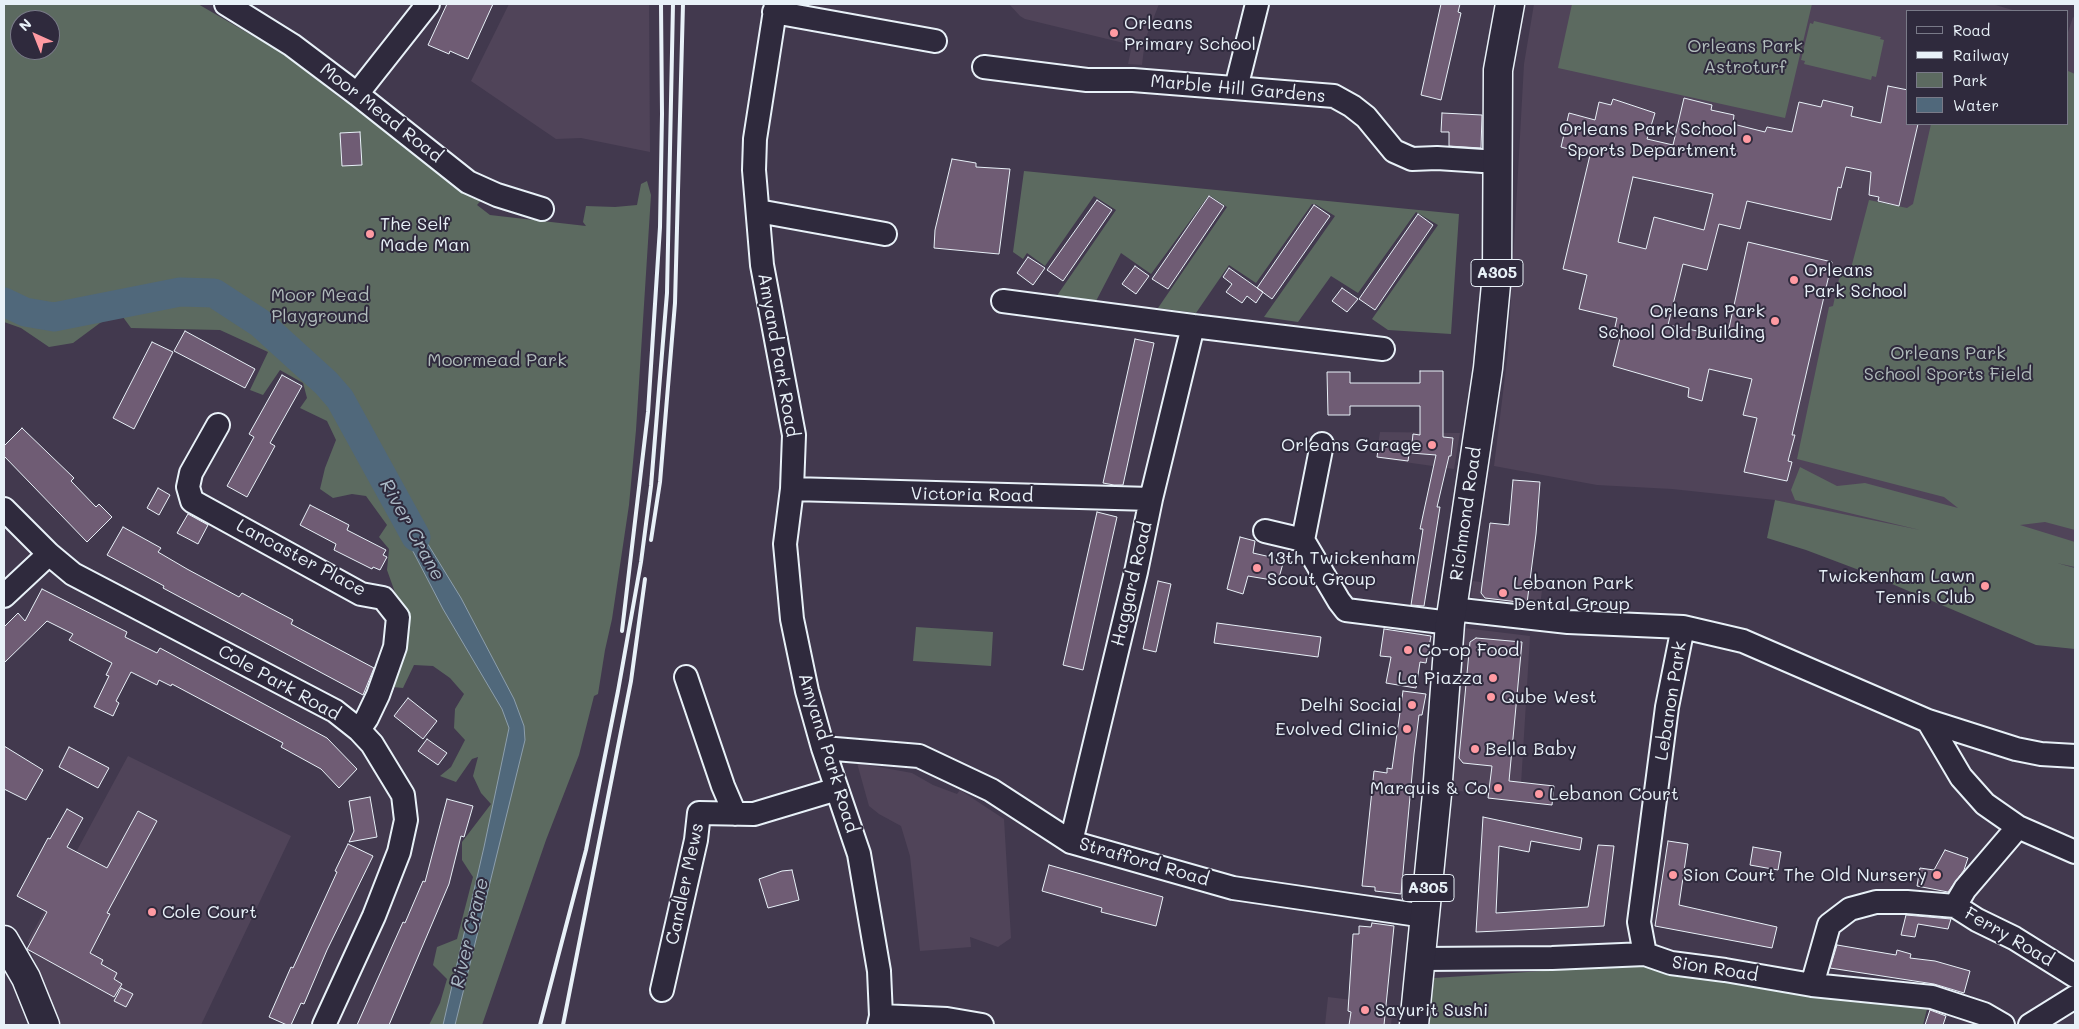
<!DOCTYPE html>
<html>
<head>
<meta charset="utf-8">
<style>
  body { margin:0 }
  #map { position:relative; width:2079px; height:1029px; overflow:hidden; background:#42394e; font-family:Mali,sans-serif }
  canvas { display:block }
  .frame { position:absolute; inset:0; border:5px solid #e8f1f8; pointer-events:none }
  .legend { position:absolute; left:1906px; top:10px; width:162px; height:115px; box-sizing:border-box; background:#2f2a3d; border:1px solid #797a88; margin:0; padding:6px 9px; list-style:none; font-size:15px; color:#e8f1f8 }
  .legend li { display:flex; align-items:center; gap:10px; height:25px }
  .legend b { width:25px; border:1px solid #797a88 }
  .north { position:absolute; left:10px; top:10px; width:50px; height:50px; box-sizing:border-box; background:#2f2a3d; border:1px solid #797a88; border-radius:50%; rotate:316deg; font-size:14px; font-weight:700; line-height:20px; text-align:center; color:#e8f1f8 }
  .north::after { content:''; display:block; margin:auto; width:18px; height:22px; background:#ff9aa2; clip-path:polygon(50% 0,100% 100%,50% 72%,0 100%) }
</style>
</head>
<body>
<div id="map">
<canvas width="2079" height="1029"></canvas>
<div class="frame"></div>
<ul class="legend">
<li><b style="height:6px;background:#2f2a3d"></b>Road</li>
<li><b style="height:6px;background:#e8f1f8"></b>Railway</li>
<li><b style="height:14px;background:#5c6a60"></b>Park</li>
<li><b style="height:14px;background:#50687b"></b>Water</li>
</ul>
<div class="north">N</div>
</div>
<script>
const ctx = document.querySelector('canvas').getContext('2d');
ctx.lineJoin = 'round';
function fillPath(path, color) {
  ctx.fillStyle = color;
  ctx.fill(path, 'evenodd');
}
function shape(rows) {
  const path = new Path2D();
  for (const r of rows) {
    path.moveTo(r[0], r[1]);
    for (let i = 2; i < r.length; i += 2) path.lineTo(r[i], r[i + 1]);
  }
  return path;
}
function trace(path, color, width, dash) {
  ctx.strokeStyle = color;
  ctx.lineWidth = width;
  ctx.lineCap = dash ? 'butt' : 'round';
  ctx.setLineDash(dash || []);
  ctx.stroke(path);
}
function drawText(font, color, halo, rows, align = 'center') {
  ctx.font = font + ' Mali,sans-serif';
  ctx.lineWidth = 4;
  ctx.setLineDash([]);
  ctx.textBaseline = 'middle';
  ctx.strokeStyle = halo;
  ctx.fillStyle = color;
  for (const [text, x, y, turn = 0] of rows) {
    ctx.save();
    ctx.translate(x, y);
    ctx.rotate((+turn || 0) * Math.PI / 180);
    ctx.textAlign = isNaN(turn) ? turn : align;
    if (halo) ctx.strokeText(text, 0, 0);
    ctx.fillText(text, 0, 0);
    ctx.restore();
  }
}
fillPath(shape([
  [509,4,649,4,650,152,581,138,556,139,471,81],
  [1009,4,1159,4,1145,40,1142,65,1128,64,1132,45,1025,19,1020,16],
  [1534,4,1992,4,2016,11,1908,11,1908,124,2068,124,2068,32,2073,17,2075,18,2075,568,2025,554,1775,500,1672,489,1597,485,1494,466,1508,352,1524,64],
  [1380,432,1460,433,1454,469,1376,458],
  [1473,581,1542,590,1540,606,1471,597],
  [1464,628,1530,636,1520,801,1449,789],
  [128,756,291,836,201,1025,55,1025,28,941],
  [857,763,912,773,933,785,957,794,960,790,1004,819,1011,938,998,947,970,937,971,947,920,951,910,856,901,826,879,814,869,806],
  [1328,997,1393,1005,1391,1025,1325,1025]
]), '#504459');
fillPath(shape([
  [4,4,198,4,284,54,296,64,299,61,325,81,325,86,344,101,355,103,403,124,468,166,482,189,484,197,477,205,490,215,586,226,583,222,586,206,615,207,637,205,641,184,647,181,651,195,636,430,629,505,612,619,605,650,598,694,594,696,579,755,546,840,482,1025,429,1025,440,1003,447,979,433,965,437,947,457,939,473,877,462,860,462,842,491,804,481,793,473,776,478,757,472,759,456,782,440,776,451,767,465,740,454,728,455,709,464,694,450,678,433,666,414,665,403,688,393,687,398,661,402,612,387,570,389,549,379,537,387,525,366,496,352,494,333,498,320,489,325,468,336,440,327,421,300,408,307,398,303,383,280,370,263,395,250,390,268,352,220,330,131,328,120,313,100,323,73,343,49,347,21,328,4,322],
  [20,20,50,20,50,50,20,50],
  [1572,4,1812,4,1785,118,1558,68],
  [1814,21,1881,37,1880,39,1884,40,1876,77,1872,76,1871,80,1804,64,1805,61,1801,60,1810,23,1813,24],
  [2068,71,2075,74,2075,530,2045,522,2020,525,2075,542,2075,567,2057,563,2075,568,2075,649,2036,645,1859,570,1806,550,1767,538,1775,500,1920,530,1795,500,1791,490,1800,467,1837,486,1865,483,1958,508,1944,497,1797,459,1829,307,1833,306,1841,270,1850,272,1869,200,1907,208,1913,204,1931,124,2068,124],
  [1024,171,1459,214,1451,334,1388,330,1372,319,1438,225,1416,212,1358,293,1331,276,1298,322,1264,317,1335,216,1315,204,1312,204,1256,283,1229,265,1196,313,1158,308,1227,207,1209,195,1151,274,1121,253,1095,303,1056,297,1116,210,1094,196,1045,266,1027,253,1023,259,1013,252],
  [916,627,993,632,991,666,913,661],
  [1652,964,1688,977,1739,981,1928,1005,1923,1025,1429,1025,1434,978]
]), '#5c6a60');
const water = shape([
  [402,502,461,598,514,699,524,726,525,740,455,1025,443,1025,484,847,509,728,502,709,443,609,390,507,402,502]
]);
fillPath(water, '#50687b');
trace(water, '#8d9fad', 1);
trace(shape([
  [4,302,25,312,54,317,180,292,214,293,260,323,326,383,340,399,416,537]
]), '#50687b', 29);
const building = shape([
  [447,4,493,4,468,59,450,51,449,54,428,45,447,4],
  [1441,4,1460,4,1458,12,1461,13,1441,100,1421,95,1441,4],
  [1888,86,1908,90,1908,124,1918,124,1899,206,1878,201,1879,197,1869,195,1871,172,1846,167,1841,188,1838,187,1831,220,1747,201,1740,229,1719,224,1707,270,1683,264,1668,325,1727,337,1748,242,1832,262,1792,435,1795,435,1788,461,1792,462,1787,481,1744,472,1757,418,1743,415,1752,379,1709,369,1702,401,1688,397,1689,388,1613,366,1620,338,1613,336,1617,318,1579,309,1587,275,1563,269,1590,155,1561,147,1569,113,1595,120,1599,102,1611,105,1613,99,1655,113,1647,139,1673,145,1684,98,1712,105,1711,110,1734,115,1733,124,1765,132,1767,127,1792,132,1799,102,1821,107,1823,100,1853,107,1851,116,1881,123,1888,86],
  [1633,177,1713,194,1704,230,1654,217,1646,249,1618,242,1633,177],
  [1442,113,1482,115,1481,148,1449,146,1449,132,1441,132,1442,113],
  [360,132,362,165,342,166,340,133,360,132],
  [952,159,976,163,976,167,1010,169,999,254,934,248,935,230,952,159],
  [1209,196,1224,206,1168,289,1152,279,1209,196],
  [1097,200,1112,210,1063,281,1047,270,1097,200],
  [1314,205,1330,216,1272,299,1257,288,1314,205],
  [1418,214,1433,225,1375,310,1359,299,1418,214],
  [1028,257,1045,268,1033,285,1017,273,1028,257],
  [1135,266,1149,276,1136,294,1122,284,1135,266],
  [1229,268,1263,292,1256,303,1247,296,1242,303,1226,292,1232,284,1223,277,1229,268],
  [1342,288,1358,299,1347,312,1332,301,1342,288],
  [185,331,255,369,245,388,174,351,185,331],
  [1135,339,1154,343,1123,485,1114,485,1103,483,1135,339],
  [152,342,173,352,134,429,113,418,152,342],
  [1420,371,1443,371,1443,437,1453,438,1451,456,1449,456,1437,507,1440,507,1424,606,1411,605,1423,529,1420,529,1436,455,1411,453,1413,434,1420,435,1420,406,1350,406,1350,415,1328,415,1327,372,1350,372,1350,383,1420,383,1420,371],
  [282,375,302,386,270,443,275,446,247,497,227,486,254,437,249,434,282,375],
  [22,428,74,478,71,481,96,507,99,504,112,517,87,542,4,456,4,446,22,428],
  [1379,443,1410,447,1408,461,1377,457,1379,443],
  [1513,480,1540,482,1536,534,1527,603,1485,598,1481,593,1490,523,1509,525,1513,480],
  [158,488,170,495,159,515,147,508,158,488],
  [310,505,349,525,347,530,386,550,383,555,387,557,380,570,373,567,372,569,334,550,336,544,300,525,310,505],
  [1097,512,1117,517,1083,670,1063,665,1097,512],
  [188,514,208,525,198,544,177,533,188,514],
  [123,527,161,548,158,552,187,569,239,597,242,593,270,608,293,620,291,624,374,668,363,695,163,588,164,586,107,555,123,527],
  [1240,537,1255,541,1253,553,1284,560,1278,581,1248,576,1243,594,1227,589,1240,537],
  [1158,581,1171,584,1156,652,1143,649,1158,581],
  [42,589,127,632,125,637,157,653,160,648,327,738,357,769,339,788,321,769,281,747,283,743,172,684,171,686,159,680,157,685,131,672,116,701,119,703,113,716,94,707,109,676,106,675,112,663,69,640,73,634,47,621,4,663,4,627,18,613,25,621,42,589],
  [1217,623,1321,637,1318,657,1214,643,1217,623],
  [1384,629,1431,636,1426,663,1420,662,1416,688,1386,683,1391,657,1380,656,1384,629],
  [1476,638,1522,642,1509,781,1554,786,1552,805,1488,798,1492,766,1463,763,1459,758,1470,642,1476,638],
  [1403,691,1426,694,1422,715,1419,715,1414,754,1401,894,1375,891,1375,887,1362,886,1374,771,1387,773,1387,768,1392,769,1403,691],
  [408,698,437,721,423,739,394,716,408,698],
  [427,739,447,753,438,765,418,751,427,739],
  [4,746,43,770,26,800,4,789,4,746],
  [69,747,109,768,98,788,59,767,69,747],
  [370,797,377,837,349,842,354,831,349,801,370,797],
  [447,799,473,806,464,837,461,836,449,884,389,1025,357,1025,403,922,405,923,423,881,425,882,447,799],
  [67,809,83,818,67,847,107,868,138,811,157,821,107,913,110,914,90,953,103,960,101,964,117,973,114,979,122,984,114,997,27,949,47,912,17,896,48,838,50,839,67,809],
  [1483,817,1582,838,1580,850,1531,841,1529,852,1499,846,1496,913,1588,907,1598,845,1614,846,1604,926,1476,932,1483,817],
  [1668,841,1688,844,1679,905,1777,927,1772,948,1655,926,1668,841],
  [348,844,373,856,327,950,304,1004,301,1003,291,1025,287,1025,269,1017,291,967,293,968,337,872,335,871,348,844],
  [1753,847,1781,852,1778,870,1750,865,1753,847],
  [1945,850,1968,858,1964,870,1948,892,1917,886,1920,868,1934,870,1945,850],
  [1049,865,1163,897,1156,926,1101,912,1102,908,1042,891,1049,865],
  [792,870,799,900,768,908,759,879,782,871,792,870],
  [1906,915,1951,919,1948,929,1918,924,1915,937,1901,935,1906,915],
  [1372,923,1394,926,1384,1025,1349,1025,1351,1012,1348,1011,1353,934,1359,934,1359,926,1371,927,1372,923],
  [1837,945,1896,955,1897,950,1911,954,1910,958,1935,961,1970,971,1964,993,1934,984,1830,968,1837,945],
  [121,988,133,994,126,1007,114,1001,121,988],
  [1930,1010,1946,1016,1943,1025,1925,1025,1930,1010]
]);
fillPath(building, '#6f5c74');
trace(building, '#e8f1f8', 1);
const minor = shape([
  [226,4,292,45,357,94,468,182,497,195,542,209],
  [776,4,755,139,754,170,762,265,794,435,792,489,785,544,792,619,807,691,823,748,859,854,879,971,881,1016,879,1025],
  [774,12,935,41],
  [984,67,1087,80,1133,80,1334,96,1352,106,1366,117,1394,151,1412,159,1437,158,1498,162],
  [1236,88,1257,4],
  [357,94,428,4],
  [758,211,885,234],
  [1003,301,1193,326,1151,499,1136,572,1071,842],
  [1193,326,1383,349],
  [218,425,191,473,188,487,192,501,361,594,383,598,398,617,395,647,378,695,367,718,359,730],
  [1322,444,1303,540,1339,601,1346,610,1450,623],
  [792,489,1151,499],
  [4,509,49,554,73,574,335,711,359,730,372,744,403,795,406,820,399,852,374,916,324,1025],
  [1265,531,1303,540],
  [4,596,49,554],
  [1452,609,1568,622,1683,627,1743,641,1928,721,2016,749,2041,754,2075,756],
  [686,677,723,786,735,814],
  [1928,721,1961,777,1985,804,2018,827,2075,852],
  [823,748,919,756,991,790,1071,842,1233,888,1425,916],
  [1955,906,1965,889,2018,827],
  [1645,954,1639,922,1667,707,1683,627],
  [1421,959,1552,958,1645,954,1671,963,1725,970,1812,985,1932,997,1984,1014,2003,1025],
  [1812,985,1829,925,1850,909,1876,902,1907,902,1955,906,1977,920,2014,938,2075,976],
  [662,990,696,840,699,813,754,814,837,789],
  [881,1016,947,1019,982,1025],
  [2030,1025,2075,997]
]);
const major = shape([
  [4,940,26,978,45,1025],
  [1414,1025,1437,794,1450,623,1488,368,1497,274,1498,70,1510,4]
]);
trace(minor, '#e8f1f8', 26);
trace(major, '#e8f1f8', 31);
trace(minor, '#2f2a3d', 22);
trace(major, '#2f2a3d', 28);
trace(shape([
  [651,540,660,482,675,303,683,4],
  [622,631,648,412,660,227,662,114,661,4],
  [540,1025,586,850,618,691,641,562,651,486,667,293,673,4],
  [563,1025,631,681,645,579]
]), '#e8f1f8', 4);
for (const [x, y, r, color] of [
  [1114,33,5,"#ff9aa2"],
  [1747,139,5,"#ff9aa2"],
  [370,234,5,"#ff9aa2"],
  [1794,280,5,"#ff9aa2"],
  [1775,321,5,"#ff9aa2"],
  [1432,445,5,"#ff9aa2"],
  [1257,568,5,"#ff9aa2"],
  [1985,586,5,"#ff9aa2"],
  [1503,593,5,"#ff9aa2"],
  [1408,650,5,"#ff9aa2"],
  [1493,678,5,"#ff9aa2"],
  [1491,697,5,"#ff9aa2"],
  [1412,705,5,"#ff9aa2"],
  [1407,729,5,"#ff9aa2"],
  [1475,749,5,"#ff9aa2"],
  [1498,788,5,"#ff9aa2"],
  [1539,794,5,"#ff9aa2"],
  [1673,875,5,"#ff9aa2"],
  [1937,875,5,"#ff9aa2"],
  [152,912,5,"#ff9aa2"],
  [1365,1010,5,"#ff9aa2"]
]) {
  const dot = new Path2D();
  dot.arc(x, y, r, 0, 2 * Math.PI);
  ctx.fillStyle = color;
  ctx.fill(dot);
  trace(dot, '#2f2a3d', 2);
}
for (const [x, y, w] of [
  [1497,273,52],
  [1428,888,52]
]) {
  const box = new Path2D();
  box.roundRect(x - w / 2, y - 13.5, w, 27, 4);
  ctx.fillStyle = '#2f2a3d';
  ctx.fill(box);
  trace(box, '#e8f1f8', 1);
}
drawText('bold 16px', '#e8f1f8', null, [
  ["A305",1497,273],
  ["A305",1428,888]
]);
drawText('18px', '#e8f1f8', '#2f2a3d', [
  ["Orleans",1124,23],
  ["Primary School",1124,44],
  ["Orleans Park School",1737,129,"right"],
  ["Sports Department",1737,150,"right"],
  ["The Self",380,224],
  ["Made Man",380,245],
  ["Orleans",1804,270],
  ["Park School",1804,291],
  ["Orleans Park",1765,311,"right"],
  ["School Old Building",1765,332,"right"],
  ["Orleans Garage",1422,445,"right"],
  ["13th Twickenham",1267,558],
  ["Scout Group",1267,579],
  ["Twickenham Lawn",1975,576,"right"],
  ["Tennis Club",1975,597,"right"],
  ["Lebanon Park",1513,583],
  ["Dental Group",1513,604],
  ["Co-op Food",1418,650],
  ["La Piazza",1483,678,"right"],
  ["Qube West",1501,697],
  ["Delhi Social",1402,705,"right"],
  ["Evolved Clinic",1397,729,"right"],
  ["Bella Baby",1485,749],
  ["Marquis & Co",1488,788,"right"],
  ["Lebanon Court",1549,794],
  ["Sion Court",1683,875],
  ["The Old Nursery",1927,875,"right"],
  ["Cole Court",162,912],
  ["Sayurit Sushi",1375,1010]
], 'left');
drawText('18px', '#b0bbbb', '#2f2a3d', [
  ["Orleans Park",1745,46],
  ["Astroturf",1745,67],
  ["Moor Mead",320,295],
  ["Playground",320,316],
  ["Orleans Park",1948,353],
  ["School Sports Field",1948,374],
  ["Moormead Park",497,360]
]);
drawText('18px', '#e8f1f8', '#2f2a3d', [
  ["Marble Hill Gardens",1238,89,5],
  ["Moor Mead Road",381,113,38],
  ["Amyand Park Road",778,355,80],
  ["Victoria Road",972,495,1],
  ["Richmond Road",1466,514,-82],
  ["Lancaster Place",301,558,28],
  ["Haggard Road",1132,584,-77],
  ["Cole Park Road",279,683,29],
  ["Lebanon Park",1671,701,-81],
  ["Amyand Park Road",828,753,73],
  ["Strafford Road",1144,862,16],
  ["Candler Mews",685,884,-78],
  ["Ferry Road",2009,937,30],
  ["Sion Road",1715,969,9]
]);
drawText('italic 19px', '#abbac6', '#2f2a3d', [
  ["River Crane",412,530,61],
  ["River Crane",470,933,-77]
]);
</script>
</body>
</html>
